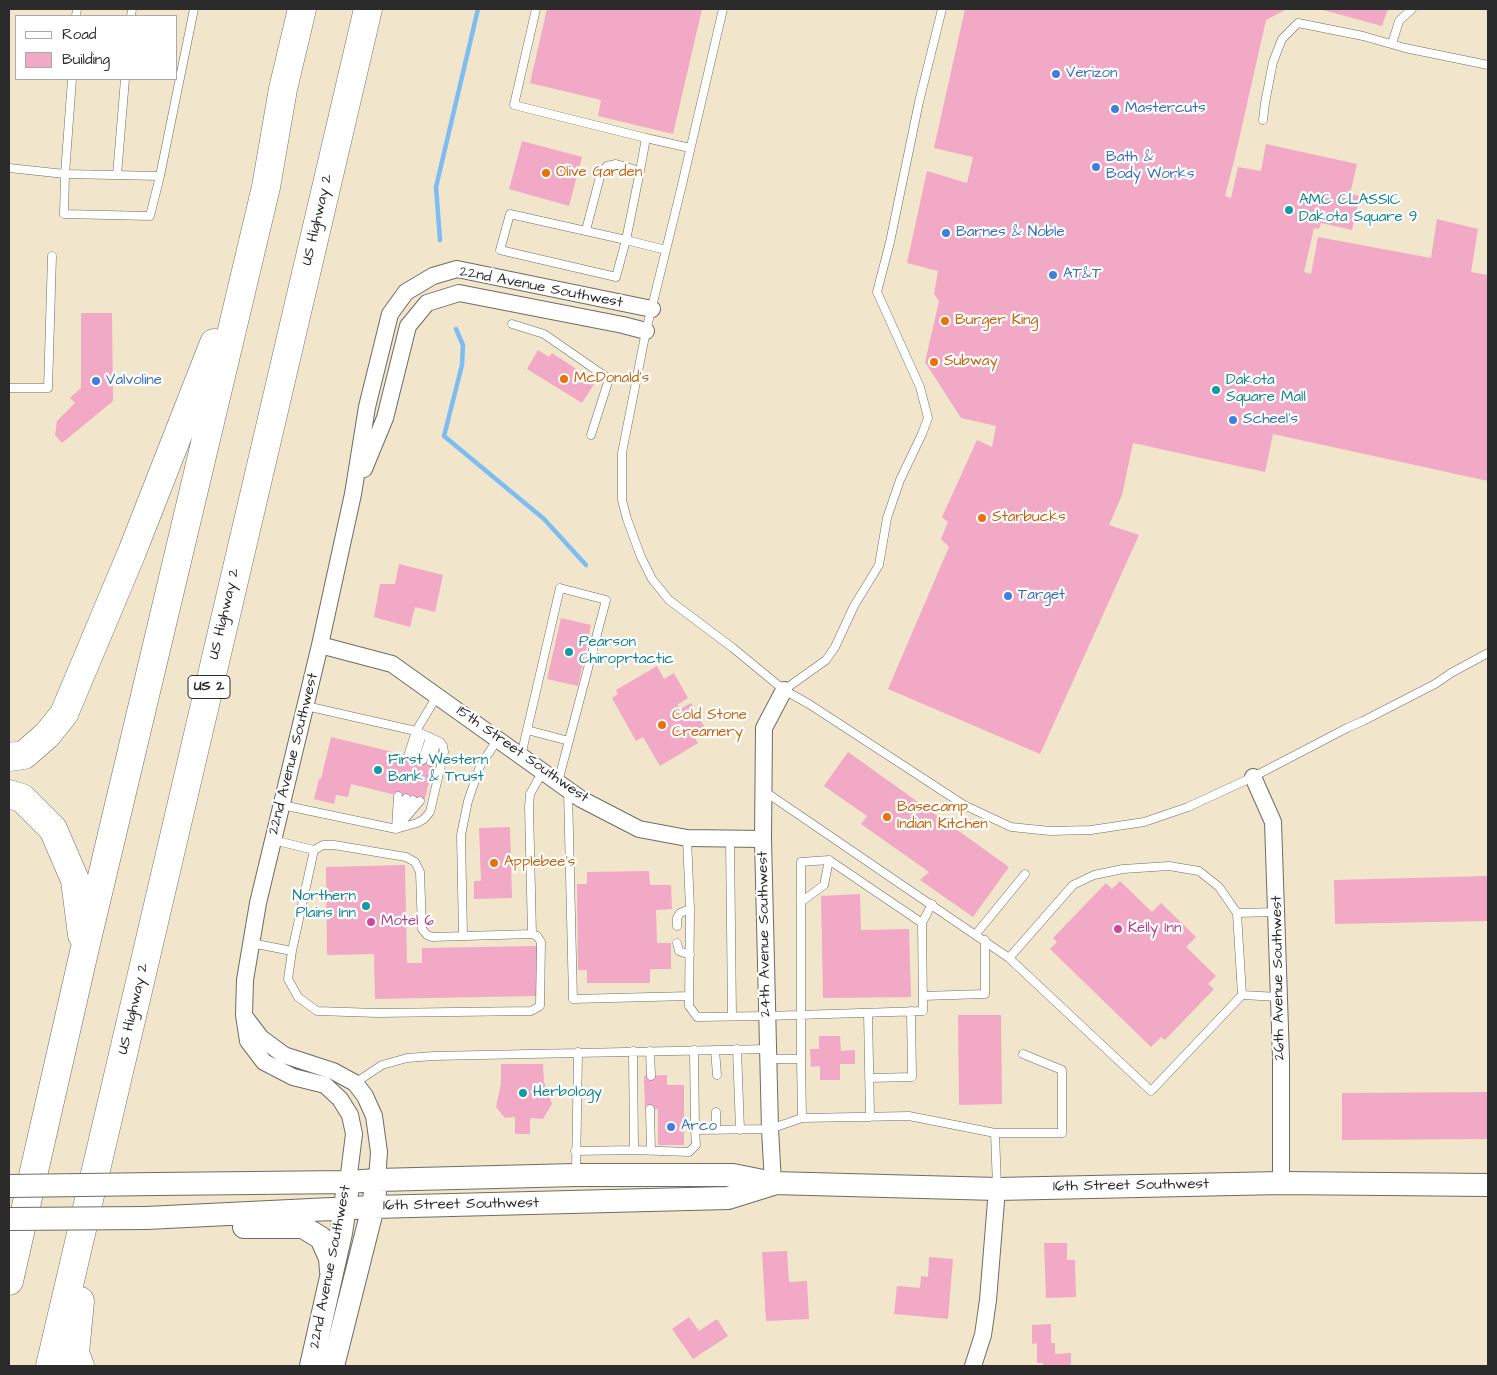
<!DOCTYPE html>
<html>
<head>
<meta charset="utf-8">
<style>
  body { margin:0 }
  #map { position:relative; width:1497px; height:1375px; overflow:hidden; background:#f1e6cb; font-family:"Architects Daughter",sans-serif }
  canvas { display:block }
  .frame { position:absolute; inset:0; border:10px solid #2b2b2b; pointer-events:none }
  .legend { position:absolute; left:15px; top:15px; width:162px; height:65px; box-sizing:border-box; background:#fff; border:1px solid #aaa; margin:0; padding:6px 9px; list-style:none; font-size:15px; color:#2b2b2b }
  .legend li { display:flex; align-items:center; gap:10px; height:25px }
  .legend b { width:25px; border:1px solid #aaa }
</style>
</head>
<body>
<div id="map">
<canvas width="1497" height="1375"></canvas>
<div class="frame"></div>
<ul class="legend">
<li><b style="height:6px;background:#fff"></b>Road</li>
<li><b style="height:14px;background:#f1a9c6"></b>Building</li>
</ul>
</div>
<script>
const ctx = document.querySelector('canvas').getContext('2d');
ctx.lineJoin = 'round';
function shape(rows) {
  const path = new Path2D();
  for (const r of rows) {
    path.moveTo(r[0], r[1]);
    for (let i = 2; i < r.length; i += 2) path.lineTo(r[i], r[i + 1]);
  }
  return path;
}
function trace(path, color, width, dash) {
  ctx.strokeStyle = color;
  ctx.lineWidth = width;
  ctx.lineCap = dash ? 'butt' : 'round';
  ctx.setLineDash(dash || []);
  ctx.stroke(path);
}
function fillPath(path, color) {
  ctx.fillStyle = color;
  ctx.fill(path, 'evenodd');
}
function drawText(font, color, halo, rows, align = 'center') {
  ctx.font = font + ' "Architects Daughter",sans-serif';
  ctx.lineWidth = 4.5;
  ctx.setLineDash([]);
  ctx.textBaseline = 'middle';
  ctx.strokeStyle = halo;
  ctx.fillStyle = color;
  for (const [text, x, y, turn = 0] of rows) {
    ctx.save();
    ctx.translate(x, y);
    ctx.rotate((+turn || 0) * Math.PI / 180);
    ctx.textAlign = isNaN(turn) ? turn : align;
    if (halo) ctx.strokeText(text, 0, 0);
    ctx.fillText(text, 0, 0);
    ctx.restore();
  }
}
trace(shape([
  [440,240,436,187,478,9],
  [456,329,463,345,462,365,444,436,544,519,586,565]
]), '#7ebdf2', 4.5);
fillPath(shape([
  [547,9,702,9,673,134,598,116,601,100,530,83],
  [965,9,1287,9,1266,20,1235,157,1225,196,1231,198,1238,167,1261,171,1266,144,1357,164,1350,194,1360,196,1352,230,1321,223,1319,229,1314,228,1304,272,1311,274,1318,237,1431,258,1437,219,1478,229,1471,272,1488,275,1488,481,1273,434,1265,472,1133,443,1122,495,1109,525,1139,535,1040,754,888,689,949,547,941,539,948,522,942,517,977,440,992,447,996,426,961,418,925,362,939,301,934,294,938,271,907,263,927,171,967,183,973,157,934,148],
  [1319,9,1388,9,1382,26],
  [522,141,582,157,569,206,509,189],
  [81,313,112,313,113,401,62,443,55,435,57,421,75,403,70,398,81,388],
  [538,350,549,357,552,353,578,370,576,373,594,384,582,403,527,369],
  [399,564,443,575,435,612,415,607,410,627,374,617,380,584,395,584],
  [561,618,591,625,578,686,547,679],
  [657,666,664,679,674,673,688,698,677,705,680,709,691,703,705,728,693,735,698,743,660,766,643,737,636,741,612,698,618,694,616,690],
  [331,737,434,762,424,802,351,784,348,797,336,795,334,804,314,799,319,779,321,779],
  [848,752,1009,867,973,917,920,880,929,872,861,824,867,816,824,786],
  [510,827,512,898,474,899,474,881,481,881,479,828],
  [405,865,407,963,422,963,422,948,537,946,537,996,375,999,374,954,327,955,326,867],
  [649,871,650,885,671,885,672,909,656,910,657,943,671,943,671,969,650,969,650,983,587,983,587,970,578,970,577,884,587,884,587,872],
  [1488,876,1488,921,1335,924,1334,880],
  [1120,881,1152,912,1161,903,1196,937,1186,947,1216,976,1208,984,1214,989,1165,1040,1161,1037,1151,1047,1050,949,1057,942,1053,938,1106,883,1112,889],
  [860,894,861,930,909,929,911,997,823,998,821,896],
  [958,1015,1001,1015,1002,1104,959,1105],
  [819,1036,840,1036,841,1051,855,1050,855,1064,840,1064,840,1080,820,1080,820,1066,811,1067,810,1049,819,1049],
  [501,1064,543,1064,544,1082,552,1104,543,1119,530,1118,530,1134,515,1134,515,1117,505,1118,496,1107,501,1083],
  [667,1075,667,1085,684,1085,684,1145,658,1145,658,1109,645,1109,644,1076],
  [1488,1092,1488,1139,1342,1140,1342,1093],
  [1044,1243,1067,1243,1067,1260,1075,1260,1076,1297,1046,1298],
  [787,1251,789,1282,807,1281,809,1319,766,1321,762,1252],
  [929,1257,953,1259,948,1319,894,1314,897,1286,920,1288,921,1276,928,1277],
  [689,1317,699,1331,717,1319,728,1336,693,1359,672,1329],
  [1051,1324,1051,1343,1055,1343,1055,1354,1071,1353,1071,1365,1043,1366,1043,1363,1037,1363,1037,1343,1032,1344,1032,1325]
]), '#f1a9c6');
const service = shape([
  [536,9,514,105,646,138],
  [723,9,681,189,646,331,622,453,622,500,627,519,641,557,652,579,669,600,733,648,784,690,809,704,964,805,1011,827,1050,831,1091,830,1144,822,1188,807,1253,777,1347,728,1363,721,1435,684,1451,673,1488,653],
  [76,16,77,9],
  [131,16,132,9],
  [1392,44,1399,21,1412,9],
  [1263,120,1265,103,1273,62,1282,39,1298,23,1363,36,1405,48,1488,65],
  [9,168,65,174,72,79],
  [640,171,646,138,690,148],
  [117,175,125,79],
  [160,176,150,216,64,214,65,174,160,176,194,9],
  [586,230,601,173,607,166,616,164,640,171,626,240,510,214,500,250,616,277,626,240,666,250],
  [512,324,544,334,609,379,591,435],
  [9,388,48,388,52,256],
  [784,690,826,660,835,647,854,606,879,565,887,518,900,480,922,434,928,418,920,387,877,292,890,242,919,102,942,9],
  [306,706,416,731,437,696],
  [527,730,569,741],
  [521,756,560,588,606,600,558,782],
  [415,758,422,734],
  [423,760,430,737],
  [431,762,437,741],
  [568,791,573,999,689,996],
  [764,791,1009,958,1151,1091,1242,995,1279,997],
  [282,805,396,829,417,823,424,819,430,812,444,752,443,746,440,742,416,731,408,756],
  [405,814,413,800],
  [400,815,406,798],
  [396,829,420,801],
  [396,829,398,796],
  [687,838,690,909,689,1006,697,1017,767,1016,923,1011,922,923],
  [730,839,732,1016],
  [273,840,314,850,323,845,334,845,406,857,415,862,420,872,422,929,427,935,432,937,532,934,537,936,541,942,540,1006,531,1011,377,1013,317,1011,298,997,288,979,292,951,314,850],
  [801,902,824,885,829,860],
  [1237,913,1242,995],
  [677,926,677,918,680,913,690,909],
  [532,934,529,807,530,794,543,771],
  [976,934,1025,874],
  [463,936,461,835,468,801,480,766,498,739],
  [251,943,292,951],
  [677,943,679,951,690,955],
  [1009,958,1073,885,1094,875,1123,869,1169,866,1199,871,1219,887,1237,913,1277,912],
  [923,996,985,994,985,940],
  [868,1013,870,1117],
  [737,1049,740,1130],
  [694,1050,695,1130,770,1129,802,1118,909,1116,995,1133,1062,1133,1062,1070,1023,1054],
  [715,1050,717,1075],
  [633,1051,634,1150,689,1152,696,1145,695,1130],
  [650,1051,651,1076],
  [769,1059,801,1059,802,1118],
  [801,1059,801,862,829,860,922,923,932,904],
  [869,1078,912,1077,911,1011],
  [355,1083,382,1065,407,1058,434,1056,769,1049],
  [650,1109,651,1151],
  [716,1130,716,1112],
  [995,1133,997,1187],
  [575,1151,634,1150],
  [576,1173,578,1052]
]);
const minor = shape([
  [364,469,385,418,408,326,427,303,459,293,623,325,646,331],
  [320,645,392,664,581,799,639,829,687,838,763,839],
  [1253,777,1273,822,1281,1058,1281,1183],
  [245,1017,261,1038,284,1055,333,1071,355,1083,365,1096,374,1116,379,1152,377,1180],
  [348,1182,354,1134,350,1115,340,1099,325,1085,293,1077,264,1062,248,1041,244,1015,245,980,258,903,320,645,353,494,367,407,390,314,406,292,433,276,457,269,652,309],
  [773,1183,770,1129,763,839,764,728,784,690],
  [973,1366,983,1335,988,1300,997,1189]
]);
const secondary = shape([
  [157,1184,348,1182,377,1180,576,1175,733,1175,773,1183,997,1189,1281,1183,1488,1185],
  [146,1218,373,1207,728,1198,773,1184],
  [244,1227,303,1227,321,1238,330,1258,331,1271],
  [311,1366,341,1233,347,1193],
  [333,1366,373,1207,375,1192]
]);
const motorway = shape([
  [9,757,24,755,47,735,64,714,132,552,214,343],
  [9,794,22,798,53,829,75,880,82,935],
  [9,1281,84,952,266,187,283,89,302,9],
  [50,1366,368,9],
  [80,1366,75,1353,80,1301]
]);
trace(service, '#706c63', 9);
trace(minor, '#706c63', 18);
trace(secondary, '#706c63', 24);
trace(motorway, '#706c63', 29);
trace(service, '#fff', 8);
trace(minor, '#fff', 16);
trace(secondary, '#fff', 22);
trace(motorway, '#fff', 28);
const secondaryBridge = shape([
  [9,1186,157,1184],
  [9,1219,146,1218]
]);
trace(secondaryBridge, '#706c63', 24, []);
trace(secondaryBridge, '#fff', 22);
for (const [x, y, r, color] of [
  [1056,74,5,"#3f7fe0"],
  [1115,109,5,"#3f7fe0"],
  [1096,167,5,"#3f7fe0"],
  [546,173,5,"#e8710a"],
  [1289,210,5,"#0f9aa8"],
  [946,233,5,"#3f7fe0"],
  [1053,275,5,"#3f7fe0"],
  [945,321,5,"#e8710a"],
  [934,362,5,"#e8710a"],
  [564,379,5,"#e8710a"],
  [96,381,5,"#3f7fe0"],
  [1216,390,5,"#0f9aa8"],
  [1233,420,5,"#3f7fe0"],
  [982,518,5,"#e8710a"],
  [1008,596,5,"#3f7fe0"],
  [569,652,5,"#0f9aa8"],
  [662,725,5,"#e8710a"],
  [378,770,5,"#0f9aa8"],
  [887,817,5,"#e8710a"],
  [494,863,5,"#e8710a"],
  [366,906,5,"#0f9aa8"],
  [371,922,5,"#d1479c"],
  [1118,929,5,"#d1479c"],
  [523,1093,5,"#0f9aa8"],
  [671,1127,5,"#3f7fe0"]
]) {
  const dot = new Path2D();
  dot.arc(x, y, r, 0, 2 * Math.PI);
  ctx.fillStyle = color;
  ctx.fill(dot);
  trace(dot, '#fff', 2);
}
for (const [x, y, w] of [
  [209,687,42]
]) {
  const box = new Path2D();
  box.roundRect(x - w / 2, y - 11.5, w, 23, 4);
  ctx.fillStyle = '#fff';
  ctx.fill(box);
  trace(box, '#2b2b2b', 1);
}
drawText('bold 14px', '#2b2b2b', null, [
  ["US 2",209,687]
]);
drawText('15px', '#366cbe', '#fff', [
  ["Verizon",1066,74],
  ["Mastercuts",1125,109],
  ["Bath &",1106,158],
  ["Body Works",1106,175],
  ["Barnes & Noble",956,233],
  ["AT&T",1063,275],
  ["Valvoline",106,381],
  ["Scheel’s",1243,420],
  ["Target",1018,596],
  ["Arco",681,1127]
], 'left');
drawText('15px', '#c56008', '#fff', [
  ["Olive Garden",556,173],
  ["Burger King",955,321],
  ["Subway",944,362],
  ["McDonald's",574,379],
  ["Starbucks",992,518],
  ["Cold Stone",672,716],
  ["Creamery",672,733],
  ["Basecamp",897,808],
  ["Indian Kitchen",897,825],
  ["Applebee's",504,863]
], 'left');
drawText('15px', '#0d838f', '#fff', [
  ["AMC CLASSIC",1299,201],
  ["Dakota Square 9",1299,218],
  ["Dakota",1226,381],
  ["Square Mall",1226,398],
  ["Pearson",579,643],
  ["Chiroprtactic",579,660],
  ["First Western",388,761],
  ["Bank & Trust",388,778],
  ["Northern",356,897,"right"],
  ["Plains Inn",356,914,"right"],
  ["Herbology",533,1093]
], 'left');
drawText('15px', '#2b2b2b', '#fff', [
  ["US Highway 2",318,220,-77],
  ["22nd Avenue Southwest",541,288,11],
  ["US Highway 2",225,614,-77],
  ["22nd Avenue Southwest",294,754,-76],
  ["15th Street Southwest",522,755,35],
  ["24th Avenue Southwest",765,934,-91],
  ["26th Avenue Southwest",1279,978,-91],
  ["US Highway 2",134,1009,-77],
  ["16th Street Southwest",1131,1186,-1],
  ["16th Street Southwest",461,1205,-1],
  ["22nd Avenue Southwest",331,1267,-79]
]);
drawText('15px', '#b23c85', '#fff', [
  ["Motel 6",381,922],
  ["Kelly Inn",1128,929]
], 'left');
</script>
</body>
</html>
